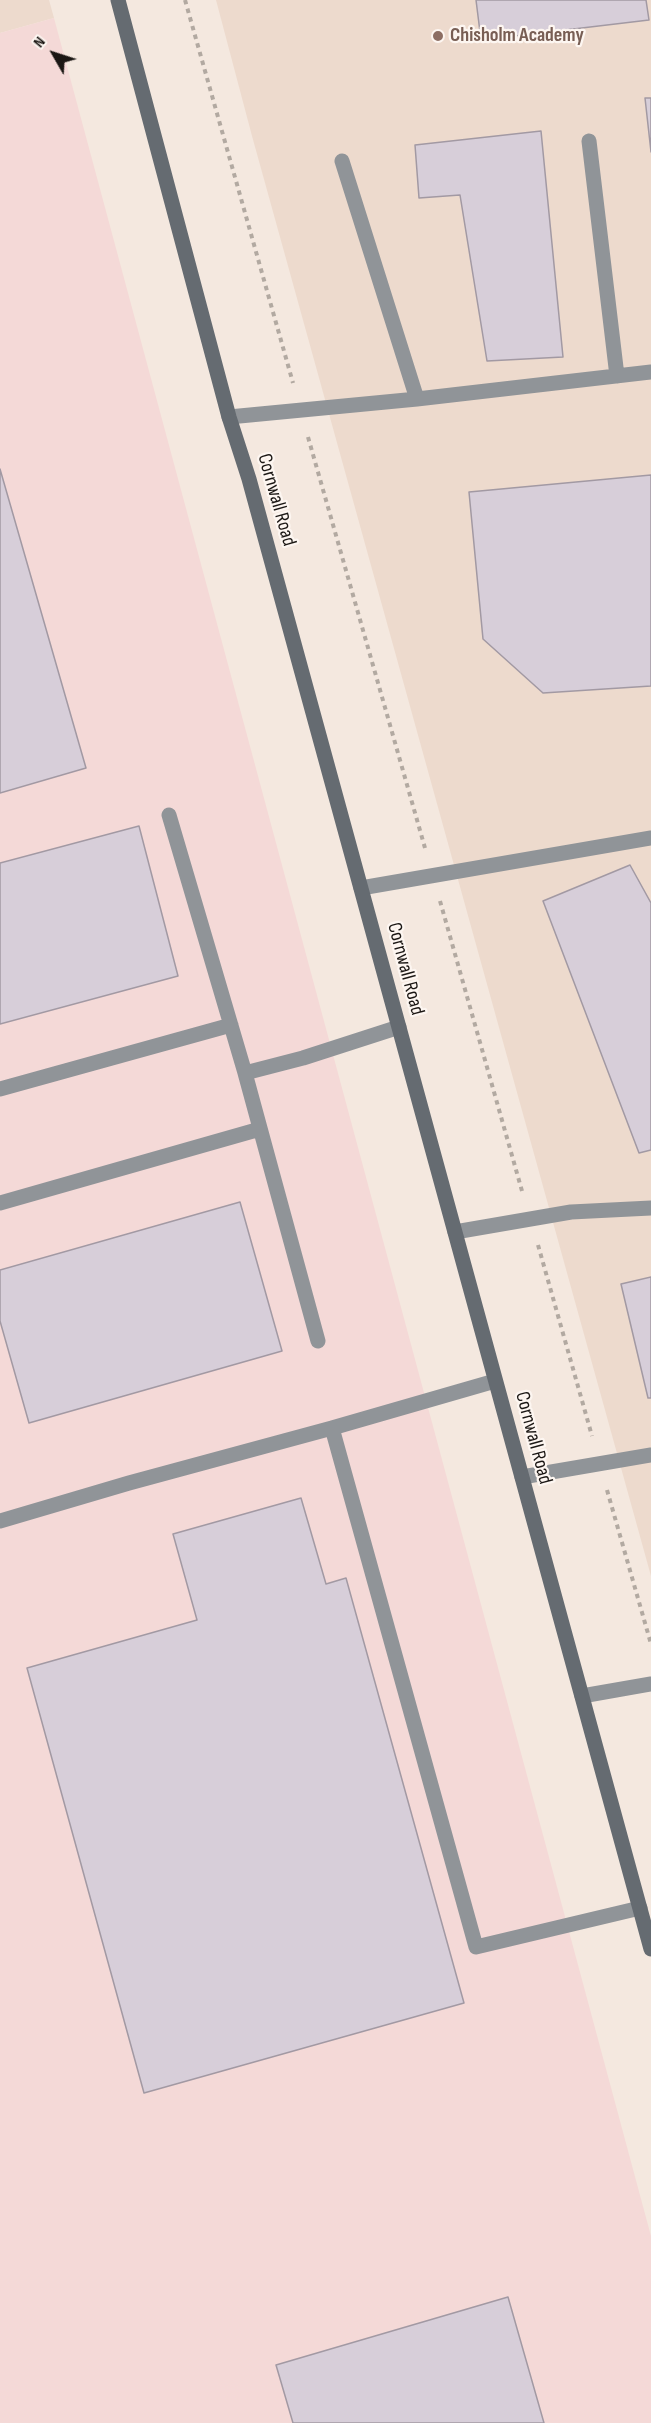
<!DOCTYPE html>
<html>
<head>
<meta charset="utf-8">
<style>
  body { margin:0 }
  #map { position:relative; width:651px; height:2423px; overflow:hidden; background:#f4e8df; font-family:"Sofia Sans Condensed",sans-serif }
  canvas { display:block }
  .north { position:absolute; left:24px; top:24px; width:60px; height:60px; -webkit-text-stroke:4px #fdf6f1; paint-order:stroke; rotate:309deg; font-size:16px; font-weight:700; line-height:24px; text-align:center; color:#1b1714 }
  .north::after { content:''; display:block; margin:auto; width:21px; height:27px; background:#1b1714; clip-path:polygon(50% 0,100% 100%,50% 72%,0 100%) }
</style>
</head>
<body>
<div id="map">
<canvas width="651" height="2423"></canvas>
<div class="north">N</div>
</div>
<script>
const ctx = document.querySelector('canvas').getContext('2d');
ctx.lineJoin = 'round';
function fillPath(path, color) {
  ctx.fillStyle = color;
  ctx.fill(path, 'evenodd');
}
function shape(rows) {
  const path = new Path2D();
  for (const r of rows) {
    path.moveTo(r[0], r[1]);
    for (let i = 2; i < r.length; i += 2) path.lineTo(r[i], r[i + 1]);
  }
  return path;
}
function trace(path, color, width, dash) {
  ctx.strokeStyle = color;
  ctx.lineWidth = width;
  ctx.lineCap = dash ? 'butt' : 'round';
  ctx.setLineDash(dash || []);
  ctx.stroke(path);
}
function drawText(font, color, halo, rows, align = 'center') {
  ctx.font = font + ' "Sofia Sans Condensed",sans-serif';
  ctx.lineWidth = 4.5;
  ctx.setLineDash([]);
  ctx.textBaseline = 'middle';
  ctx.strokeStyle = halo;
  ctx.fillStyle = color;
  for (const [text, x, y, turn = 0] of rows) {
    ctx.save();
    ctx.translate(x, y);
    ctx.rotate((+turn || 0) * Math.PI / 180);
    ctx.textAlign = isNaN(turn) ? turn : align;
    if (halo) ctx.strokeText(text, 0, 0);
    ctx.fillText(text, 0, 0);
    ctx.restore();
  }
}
fillPath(shape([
  [0,0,49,0,54,18,0,33],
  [216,0,651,0,651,1576,252,136]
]), '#eddacd');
fillPath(shape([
  [54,18,651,2236,651,2423,0,2423,0,33]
]), '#f4d9d7');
const building = shape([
  [476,0,646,0,649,20,481,40,476,0],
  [645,98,651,98,651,152,645,98],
  [541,131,563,357,487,361,460,195,419,198,415,145,541,131],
  [0,469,86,768,0,793,0,469],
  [651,475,651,686,543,693,483,639,469,492,651,475],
  [139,826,178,976,0,1024,0,863,139,826],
  [630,865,651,903,651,1150,639,1153,543,901,630,865],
  [240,1202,282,1351,29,1423,0,1321,0,1270,240,1202],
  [651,1277,651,1398,648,1398,621,1284,651,1277],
  [301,1498,326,1584,346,1578,464,2003,144,2093,27,1668,197,1620,173,1534,301,1498],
  [508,2297,544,2423,293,2423,276,2365,508,2297]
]);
fillPath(building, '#d7ced9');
trace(building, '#a299a3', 1.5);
trace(shape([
  [185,0,293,383],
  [308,437,425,848],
  [440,901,522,1191],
  [538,1245,592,1436],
  [607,1490,651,1644]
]), '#b2a9a1', 4, [4.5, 4.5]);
trace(shape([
  [589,141,617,376],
  [342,161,417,399],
  [229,417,417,399,651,372],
  [169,815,245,1073,303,1058,399,1027],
  [361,888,651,838],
  [245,1073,318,1341],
  [0,1089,231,1025],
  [0,1203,260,1129],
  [455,1232,571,1212,651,1208],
  [495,1381,332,1428,476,1947,640,1908],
  [522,1477,651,1455],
  [0,1521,129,1483,332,1428],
  [582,1696,651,1684]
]), '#909498', 15);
trace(shape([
  [118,0,229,417,249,479,651,1949]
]), '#656b71', 15);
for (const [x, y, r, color] of [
  [438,36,6,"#8d6e63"]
]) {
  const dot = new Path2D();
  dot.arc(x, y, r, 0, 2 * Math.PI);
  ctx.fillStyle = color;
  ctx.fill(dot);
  trace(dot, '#fdf6f1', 2);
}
drawText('bold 20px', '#785e54', '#fdf6f1', [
  ["Chisholm Academy",450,36]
], 'left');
drawText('20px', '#1b1714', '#fdf6f1', [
  ["Cornwall Road",276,500,74],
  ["Cornwall Road",405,969,75],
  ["Cornwall Road",533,1438,75]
]);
</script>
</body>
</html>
